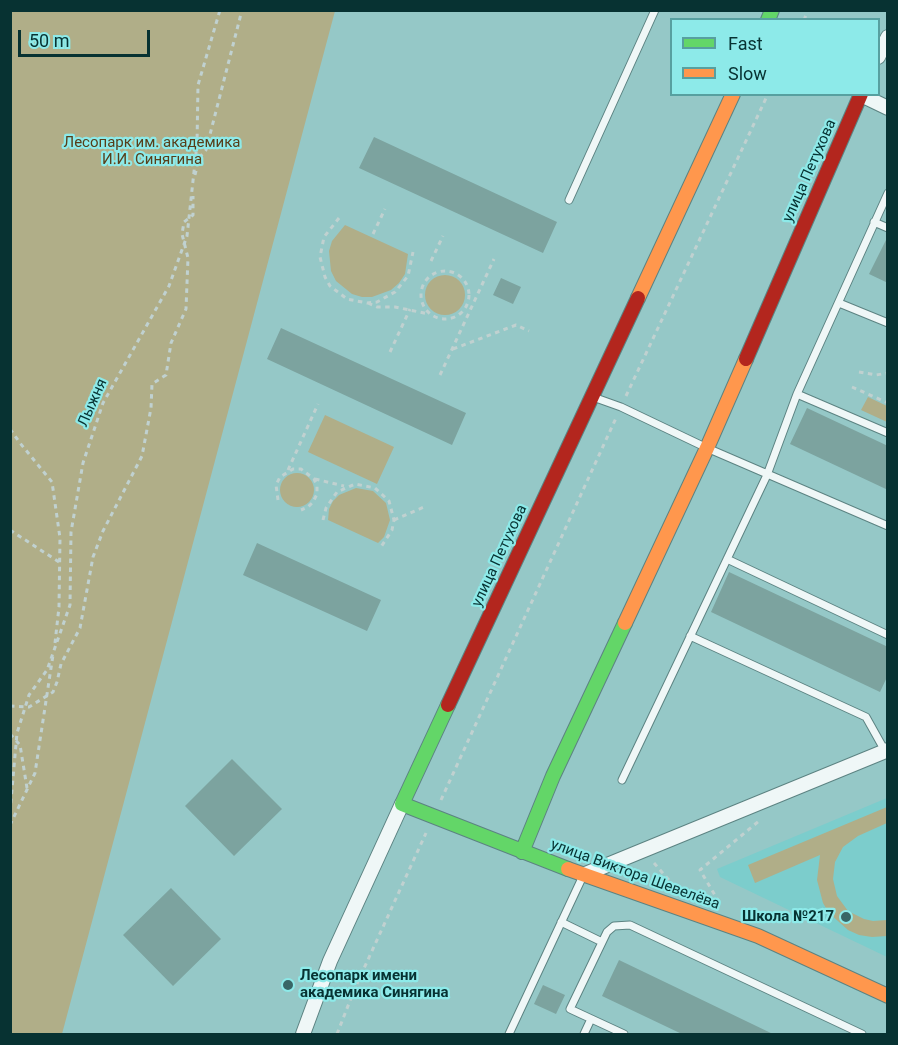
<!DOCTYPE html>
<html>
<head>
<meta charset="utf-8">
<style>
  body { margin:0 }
  #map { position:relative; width:898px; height:1045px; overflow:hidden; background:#95c8c7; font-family:Roboto,sans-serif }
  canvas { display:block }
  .frame { position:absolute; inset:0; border:12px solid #073232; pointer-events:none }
  .legend { position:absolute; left:670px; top:18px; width:210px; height:78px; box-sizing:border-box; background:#8deae9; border:2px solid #57a0a0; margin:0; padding:8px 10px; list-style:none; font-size:18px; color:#073232 }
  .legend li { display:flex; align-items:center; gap:12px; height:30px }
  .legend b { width:30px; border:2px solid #57a0a0 }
  .scale { position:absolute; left:18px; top:30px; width:132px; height:27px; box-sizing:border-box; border:3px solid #073232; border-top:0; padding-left:8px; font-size:18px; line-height:21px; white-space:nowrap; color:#073232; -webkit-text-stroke:4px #8deae9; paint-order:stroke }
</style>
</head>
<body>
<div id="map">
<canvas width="898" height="1045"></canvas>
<div class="frame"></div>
<ul class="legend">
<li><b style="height:8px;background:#63d668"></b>Fast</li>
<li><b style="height:8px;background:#ff974d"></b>Slow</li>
</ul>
<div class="scale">50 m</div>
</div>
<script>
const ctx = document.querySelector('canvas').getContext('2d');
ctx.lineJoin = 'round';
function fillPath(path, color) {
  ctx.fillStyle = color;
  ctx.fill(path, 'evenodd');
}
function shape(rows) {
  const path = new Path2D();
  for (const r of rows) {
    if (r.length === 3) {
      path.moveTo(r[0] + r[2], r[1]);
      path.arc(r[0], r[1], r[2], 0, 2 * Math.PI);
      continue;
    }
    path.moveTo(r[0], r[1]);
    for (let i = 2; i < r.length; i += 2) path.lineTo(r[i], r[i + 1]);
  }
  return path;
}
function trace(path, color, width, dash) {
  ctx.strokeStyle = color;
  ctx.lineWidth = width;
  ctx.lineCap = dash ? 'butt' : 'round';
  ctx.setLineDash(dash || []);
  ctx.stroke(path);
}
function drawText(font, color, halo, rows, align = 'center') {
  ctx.font = font + ' Roboto,sans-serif';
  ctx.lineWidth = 4.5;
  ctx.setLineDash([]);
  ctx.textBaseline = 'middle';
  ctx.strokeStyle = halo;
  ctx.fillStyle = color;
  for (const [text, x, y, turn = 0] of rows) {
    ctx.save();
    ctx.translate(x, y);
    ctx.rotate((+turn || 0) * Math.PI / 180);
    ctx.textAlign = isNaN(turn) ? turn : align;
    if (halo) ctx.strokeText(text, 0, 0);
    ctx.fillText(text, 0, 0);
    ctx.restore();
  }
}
fillPath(shape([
  [887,798,887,957,720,877,717,869]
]), '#7ccdcc');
fillPath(shape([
  [10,11,335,11,62,1034,11,1034],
  [345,225,408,254,405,274,399,283,391,290,372,297,362,297,352,294,336,281,331,271,329,251,332,241],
  [445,295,20],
  [868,397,887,406,887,422,861,410],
  [325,415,394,447,377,484,308,452],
  [297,490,17],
  [356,488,373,491,386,503,390,520,384,537,378,543,328,520,329,509,333,501,339,495],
  [887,807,887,823,858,836,843,847,835,862,833,879,837,896,848,911,864,919,873,921,887,920,887,936,872,937,859,935,848,930,829,913,823,903,817,880,820,855,755,883,748,865]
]), '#b0ae88');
fillPath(shape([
  [374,137,557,222,543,253,359,168],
  [888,236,888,283,869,274],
  [501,278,521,287,513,304,493,295],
  [281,328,466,413,452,445,267,359],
  [807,408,888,446,888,490,790,444],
  [257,543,381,600,367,631,243,575],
  [729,572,888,647,888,675,880,692,711,612],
  [232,759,282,809,234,856,185,806],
  [171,888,221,939,173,986,123,935],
  [619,960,669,984,775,1035,684,1035,602,996],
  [543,985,565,995,556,1014,534,1004]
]), '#7ca39f');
const lane = shape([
  [569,200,655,10],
  [874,222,888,228],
  [839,303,888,323],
  [797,394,888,433],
  [593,397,621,407,707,448,888,526],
  [727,559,888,635],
  [690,636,866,717,885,751],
  [622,780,767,475,797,394,888,193],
  [561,922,602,942],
  [509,1034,582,878],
  [584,1034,591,1019],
  [624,1034,570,1009,607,932,614,926,630,925,862,1034]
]);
const street = shape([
  [878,57,888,37],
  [861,95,888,108],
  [583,875,888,750],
  [303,1034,330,961,402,804]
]);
const fast = shape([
  [768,20,772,10],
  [448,705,402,804,568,869],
  [522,852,553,776,625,623]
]);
const slow = shape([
  [638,298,733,94],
  [625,623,707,448,746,359],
  [568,869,758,936,888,996]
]);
const jam = shape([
  [746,359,861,94],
  [448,705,638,298]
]);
trace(lane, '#5c8382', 9);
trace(street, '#5c8382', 16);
trace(fast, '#5c8382', 16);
trace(slow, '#5c8382', 16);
trace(jam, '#5c8382', 16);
trace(shape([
  [804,20,808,10],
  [195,175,199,158,206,150,242,10],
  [339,218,324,237,320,257,325,277,330,286,347,299,367,303,377,302,395,292,408,276,413,252],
  [373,234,385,209],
  [431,261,443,236],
  [445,295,24],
  [368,303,377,307,395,307,429,314],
  [453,349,516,325,529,331],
  [390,352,410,309],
  [859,372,876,375,888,373],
  [440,375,494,259],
  [852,387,888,403],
  [626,396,768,94],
  [10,429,20,443,52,482,60,538,59,607,55,643],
  [288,470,318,404],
  [315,479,344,486],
  [278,500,276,485,280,477,293,469,301,469,314,479,317,486,317,494,313,502,308,507,301,510],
  [323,520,326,508,337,492,355,484,375,488,389,501,394,520,392,530,381,547],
  [394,520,424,507],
  [10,530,59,562],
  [10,706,29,707,53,692,57,682,61,664,80,628,93,557,103,531,142,456,151,408,152,384,166,375,171,343,186,309,188,258,182,234,184,222,193,215,193,196],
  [10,734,20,745,27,788],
  [441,800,616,418],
  [10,812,17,733,29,695,47,670,70,605,71,532,83,463,103,403,169,286,187,236,197,144,198,85,220,10],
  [10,825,35,773,53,655],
  [654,863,675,887],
  [719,902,700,870,759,821],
  [337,1034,355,988,426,833]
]), '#c0d1d0', 3, [4.5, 4.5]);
trace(lane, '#eff7f7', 7);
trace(street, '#eff7f7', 14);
trace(fast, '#63d668', 14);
trace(slow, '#ff974d', 14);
trace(jam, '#b3261e', 14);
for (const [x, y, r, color] of [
  [846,917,6,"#396666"],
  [288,985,6,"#396666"]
]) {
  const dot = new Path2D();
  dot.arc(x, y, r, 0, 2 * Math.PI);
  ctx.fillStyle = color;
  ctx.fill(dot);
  trace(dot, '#8deae9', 2);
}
drawText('15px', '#573e19', '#8deae9', [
  ["Лесопарк им. академика",152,143],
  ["И.И. Синягина",152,160]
]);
drawText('15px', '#073232', '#8deae9', [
  ["улица Петухова",810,171,-66],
  ["Лыжня",93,403,-66],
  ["улица Петухова",500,556,-65],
  ["улица Виктора Шевелёва",635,875,20]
]);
drawText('bold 15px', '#073232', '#8deae9', [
  ["Школа №217",834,917],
  ["Лесопарк имени",300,976,"left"],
  ["академика Синягина",300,993,"left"]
], 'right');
</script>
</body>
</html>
